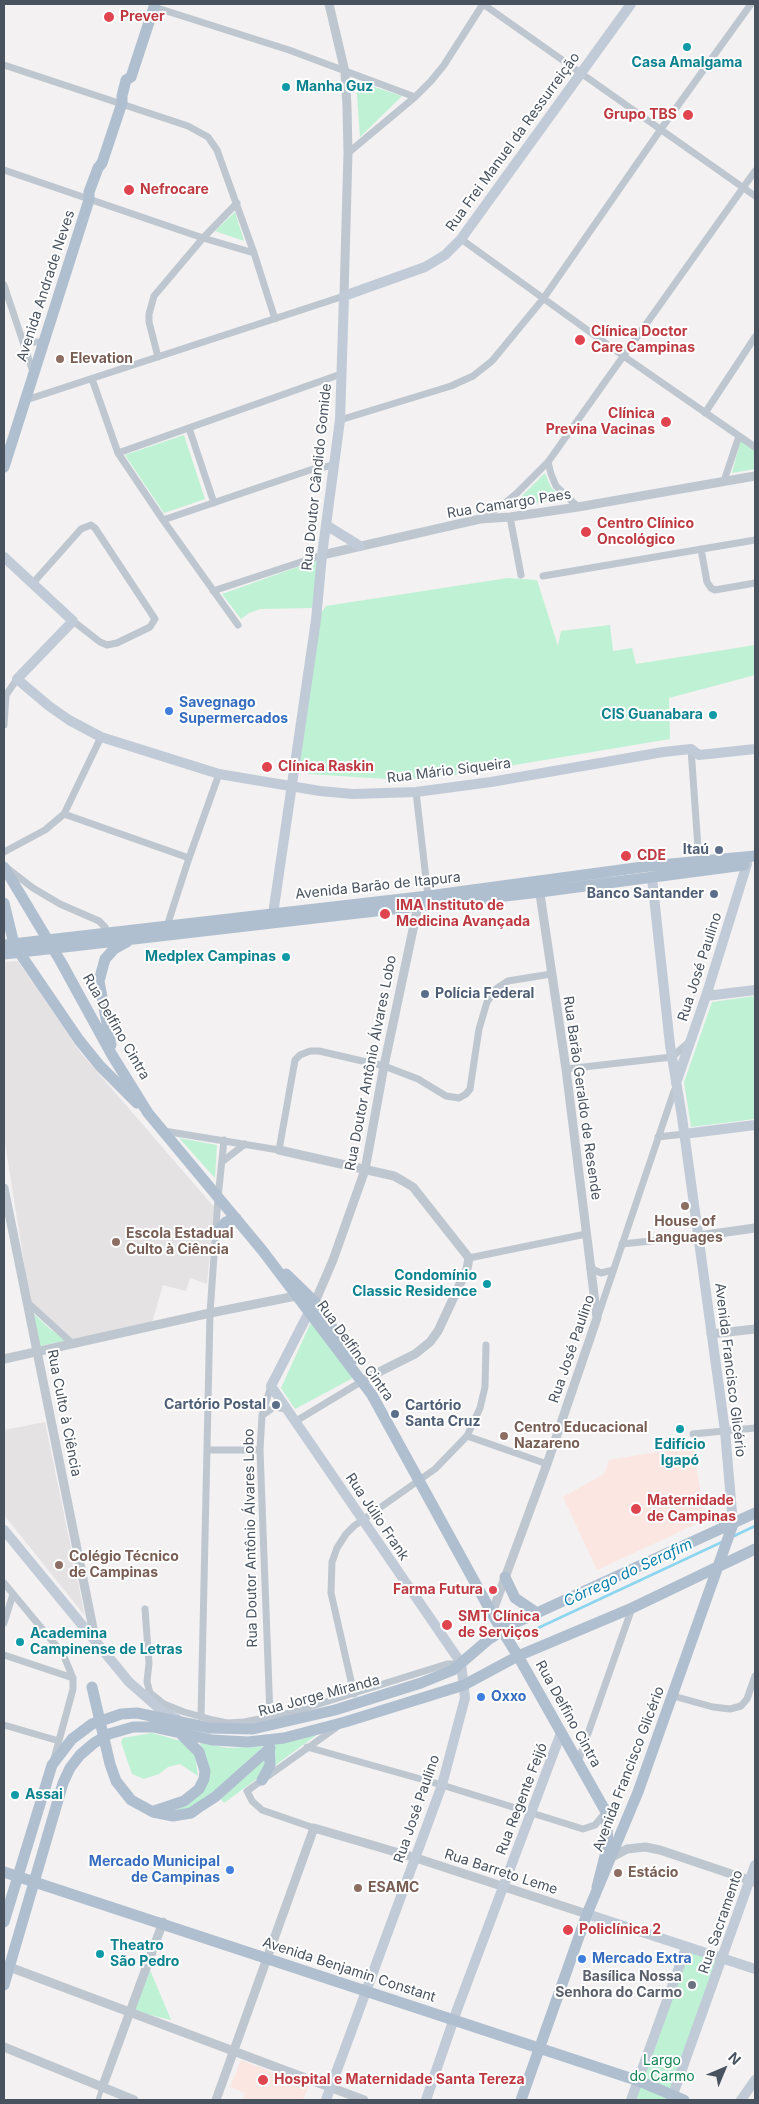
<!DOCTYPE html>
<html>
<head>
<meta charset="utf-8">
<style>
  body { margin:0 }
  #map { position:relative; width:759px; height:2104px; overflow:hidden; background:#f3f1f1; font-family:Inter,sans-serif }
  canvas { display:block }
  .frame { position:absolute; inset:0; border:5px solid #48535f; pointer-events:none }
  .north { position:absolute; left:699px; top:2044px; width:50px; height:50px; -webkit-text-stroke:4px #fff; paint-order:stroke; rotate:45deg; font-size:14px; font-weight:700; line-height:20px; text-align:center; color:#48535f }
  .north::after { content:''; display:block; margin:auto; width:18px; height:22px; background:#48535f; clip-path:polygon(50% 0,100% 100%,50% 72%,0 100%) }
</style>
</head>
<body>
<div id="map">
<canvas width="759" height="2104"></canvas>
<div class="frame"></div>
<div class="north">N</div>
</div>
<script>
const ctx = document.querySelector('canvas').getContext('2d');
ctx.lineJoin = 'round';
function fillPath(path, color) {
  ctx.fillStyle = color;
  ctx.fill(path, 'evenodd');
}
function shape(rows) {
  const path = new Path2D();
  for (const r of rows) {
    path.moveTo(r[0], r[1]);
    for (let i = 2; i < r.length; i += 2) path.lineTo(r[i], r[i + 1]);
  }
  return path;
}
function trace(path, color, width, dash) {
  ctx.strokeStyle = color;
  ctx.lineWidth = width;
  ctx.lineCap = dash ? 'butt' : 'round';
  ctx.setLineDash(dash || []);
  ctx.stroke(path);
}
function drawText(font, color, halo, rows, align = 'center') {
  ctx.font = font + ' Inter,sans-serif';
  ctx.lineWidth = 4;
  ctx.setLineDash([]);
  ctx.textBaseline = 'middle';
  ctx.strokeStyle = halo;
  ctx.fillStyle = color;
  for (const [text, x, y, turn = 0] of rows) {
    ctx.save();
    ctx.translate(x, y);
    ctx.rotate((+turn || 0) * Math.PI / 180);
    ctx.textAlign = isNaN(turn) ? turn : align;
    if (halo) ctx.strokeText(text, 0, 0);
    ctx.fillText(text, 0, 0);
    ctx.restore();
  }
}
fillPath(shape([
  [18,961,81,1053,214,1207,207,1284,190,1278,186,1291,163,1285,151,1326,75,1342,30,1301,4,1137,4,962],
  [45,1422,85,1616,4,1515,4,1430]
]), '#e4e2e3');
fillPath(shape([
  [693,1446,705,1520,597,1570,563,1497,604,1474,609,1460],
  [241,2060,309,2086,303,2100,243,2099,245,2093,230,2087]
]), '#fce6e2');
fillPath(shape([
  [356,81,402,96,360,137],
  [235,212,244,241,215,231],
  [184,435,205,499,164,513,125,455],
  [741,439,755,448,755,469,732,473],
  [545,473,551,487,561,499,511,507],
  [320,559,312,608,260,609,249,613,241,619,222,594],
  [508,578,537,580,558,646,561,631,610,625,613,651,632,648,636,664,755,645,755,675,669,698,670,739,437,778,402,780,309,774,300,761,316,620,326,606],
  [755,996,755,1119,691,1127,684,1082,712,1002],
  [179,1138,217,1145,215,1178],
  [33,1313,51,1330,68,1340,40,1346],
  [312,1320,353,1378,295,1409,281,1388],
  [322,1731,224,1803,220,1798,273,1744],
  [152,1733,181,1741,195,1755,198,1776,180,1764,168,1767,159,1774,144,1779,132,1774,121,1742,123,1738],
  [200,1743,228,1748,264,1746,206,1799,185,1811,170,1812,188,1805,206,1785,210,1770],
  [686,1948,721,1958,670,2100,630,2100],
  [150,1970,171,2020,134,2011]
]), '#bff1d5');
trace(shape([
  [734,1536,755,1526],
  [538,1628,722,1542]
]), '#8bd5ef', 2.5);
trace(shape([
  [98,2100,102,2088]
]), '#bec7d0', 5);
trace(shape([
  [483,4,755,196],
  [154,7,289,50,415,97],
  [4,65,188,126,208,137,217,150,254,253,275,319],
  [348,153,415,97,431,81,444,65,483,4],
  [4,170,203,238,254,253],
  [461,239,622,355,755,447],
  [4,285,33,372],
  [21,336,34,342,44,342],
  [158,357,149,322,149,314,154,296,203,238,237,203],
  [92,379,118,453,163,520,238,625],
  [26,400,344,296],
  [705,413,755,337],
  [340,420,451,386,473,376,492,361,543,299,661,129,751,4],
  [189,428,214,503],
  [118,453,341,374],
  [548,462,551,474,556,486,578,507],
  [724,481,739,436],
  [510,517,521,575],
  [482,518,504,504,517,493,548,462,755,171],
  [163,520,310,470,334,465],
  [701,549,707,582,711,588,715,590,755,583],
  [543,576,755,540],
  [33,583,81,529,91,525,95,528,155,619,150,627,117,643,107,645,100,642,73,621],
  [213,591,322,555],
  [4,725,6,695,17,679],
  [691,749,699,862],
  [416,792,428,896],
  [64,814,189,858],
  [4,852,45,830,64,814,101,737],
  [7,868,33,888,60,904,99,921,105,927,107,933],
  [167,926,189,858,219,774],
  [566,1069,672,1057,688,1043],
  [164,1131,279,1150,295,1060,300,1055,310,1051,319,1051,384,1066,418,1079,446,1096,459,1098,466,1094,470,1089,479,1029,487,1002,496,989,508,981,551,974],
  [658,1137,684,1134],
  [223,1161,245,1144],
  [622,1244,698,1236],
  [469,1258,586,1234],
  [590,1268,601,1273,613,1270],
  [27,1302,73,1344],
  [598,1316,674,1091],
  [263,1415,274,1407,286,1409],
  [296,1421,364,1380],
  [693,1434,755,1428],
  [467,1436,547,1464],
  [207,1450,260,1450],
  [4,1583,63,1654,73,1678,73,1689,54,1759],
  [145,1609,149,1663,147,1682,150,1693,164,1704,184,1712,213,1720,227,1723,244,1722,290,1713,447,1664,459,1664],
  [4,1623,13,1594],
  [4,1655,73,1678],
  [354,1694,331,1593,332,1562,337,1548,346,1534,354,1526,435,1469,467,1436,480,1408,485,1387,486,1345],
  [673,1696,713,1707,730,1709,741,1706,747,1699,755,1676],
  [270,1716,260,1450,262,1415,271,1386],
  [201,1717,210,1313,218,1198,224,1140],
  [4,1725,59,1741],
  [307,1747,442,1785,583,1829,595,1825,605,1813],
  [578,1762,632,1608],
  [314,1828,262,1810,252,1801,247,1791,337,1727]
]), '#bec7d0', 7);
trace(shape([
  [329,4,345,72,347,107,348,153,344,296],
  [322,555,480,519,510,517,578,507,755,476],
  [279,1150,394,1176,403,1181,413,1187,469,1258,467,1269,438,1331,430,1342,415,1354,367,1378],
  [4,1188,96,1643],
  [698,1236,755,1228],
  [315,1302,333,1260,365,1170,384,1066,418,906],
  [711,1334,755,1329],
  [4,1359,210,1313,296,1296],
  [492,1613,547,1464,597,1318,566,1069,539,887],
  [612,1857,627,1849,645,1847,660,1850,755,1882],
  [4,1965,364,2100],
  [4,2047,134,2100],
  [102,2088,163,1922],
  [216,2100,314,1828,416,1858,587,1914]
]), '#bec7d0', 9);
trace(shape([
  [326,525,360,546],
  [4,557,73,621,17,679,49,706,69,720,101,737,219,774,320,791,353,794,416,792,491,782,663,752,691,749,699,755,755,749],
  [652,878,670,1045,682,1117,725,1431,733,1524],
  [272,921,316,620,322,555,340,420,344,296,425,267,445,255,461,239,631,4],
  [706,996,755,990],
  [676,1083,706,996,747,864,746,859],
  [684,1134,755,1125],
  [309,1312,271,1386,461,1663,465,1698,442,1785,326,2100],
  [4,1530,129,1682,162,1711,177,1719],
  [587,1914,755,1969],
  [426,2100,458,2007,561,1733],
  [631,2100,686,1948],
  [671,2100,755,1865],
  [741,2100,755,2080]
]), '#c1cbd8', 10);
trace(shape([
  [4,467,89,200,89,192,98,168,102,163,122,103,122,96,126,80,131,77,155,4],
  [4,867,61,962,112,1055,148,1113,262,1250,372,1395,495,1619,518,1656,606,1812,608,1844,597,1887],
  [4,903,14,944,19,952,79,1040,100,1066,137,1103],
  [4,945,428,896,650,866,755,856],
  [4,954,540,892,744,865],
  [111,1045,99,981,105,959,114,949,127,942],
  [216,1233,226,1222,236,1218],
  [286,1274,315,1302,354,1359],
  [505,1577,515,1598,537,1613],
  [92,1687,110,1764,116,1781,131,1800,153,1812,173,1816,191,1813,198,1808,215,1797,270,1748],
  [262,1780,270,1765,269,1744],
  [154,1811,184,1801,199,1789,204,1779,205,1771,199,1752,180,1733],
  [4,1872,639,2081,684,2100],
  [4,1922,52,1765,72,1739,92,1724,121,1714,137,1713,210,1728,253,1729,335,1710,421,1683,453,1670,489,1639,515,1623,755,1513],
  [4,1985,63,1783,70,1768,80,1755,94,1743,109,1734,133,1727,153,1727,212,1740,248,1742,284,1738,345,1722,464,1685,518,1656,632,1608,755,1549],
  [521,2100,587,1914,638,1792,733,1524]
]), '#b0bfd0', 11);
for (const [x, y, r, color] of [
  [109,17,6,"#e0444e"],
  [687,47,5,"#0f9aa8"],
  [286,87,5,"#0f9aa8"],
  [688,115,6,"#e0444e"],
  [129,190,6,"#e0444e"],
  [580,340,6,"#e0444e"],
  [60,359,5,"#8d6e63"],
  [666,422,6,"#e0444e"],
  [586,532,6,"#e0444e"],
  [169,711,5,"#3f7fe0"],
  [713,715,5,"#0f9aa8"],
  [267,767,6,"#e0444e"],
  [719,850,5,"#5c6f8a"],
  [626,856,6,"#e0444e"],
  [714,894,5,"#5c6f8a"],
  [385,914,6,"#e0444e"],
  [286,957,5,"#0f9aa8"],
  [425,994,5,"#5c6f8a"],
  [685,1206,5,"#8d6e63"],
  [116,1242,5,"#8d6e63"],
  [487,1284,5,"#0f9aa8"],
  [276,1405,5,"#5c6f8a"],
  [395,1414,5,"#5c6f8a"],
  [680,1429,5,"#0f9aa8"],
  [504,1436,5,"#8d6e63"],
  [636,1509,6,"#e0444e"],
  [59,1565,5,"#8d6e63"],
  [493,1590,5,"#e0444e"],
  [447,1625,6,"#e0444e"],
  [20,1642,5,"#0f9aa8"],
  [481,1697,5,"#3f7fe0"],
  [15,1795,5,"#0f9aa8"],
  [230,1870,5,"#3f7fe0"],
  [618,1873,5,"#8d6e63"],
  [358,1888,5,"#8d6e63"],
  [568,1930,6,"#e0444e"],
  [100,1954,5,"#0f9aa8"],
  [582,1959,5,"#3f7fe0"],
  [692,1985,5,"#6b7280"],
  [263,2080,6,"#e0444e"]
]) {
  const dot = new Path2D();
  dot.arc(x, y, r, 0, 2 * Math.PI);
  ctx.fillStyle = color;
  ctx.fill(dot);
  trace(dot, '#fff', 2);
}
drawText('bold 14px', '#be3a42', '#fff', [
  ["Prever",120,17],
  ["Grupo TBS",677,115,"right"],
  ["Nefrocare",140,190],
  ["Clínica Doctor",591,332],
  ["Care Campinas",591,348],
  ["Clínica",655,414,"right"],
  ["Previna Vacinas",655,430,"right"],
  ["Centro Clínico",597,524],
  ["Oncológico",597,540],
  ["Clínica Raskin",278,767],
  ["CDE",637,856],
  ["IMA Instituto de",396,906],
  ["Medicina Avançada",396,922],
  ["Maternidade",647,1501],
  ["de Campinas",647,1517],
  ["Farma Futura",483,1590,"right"],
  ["SMT Clínica",458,1617],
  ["de Serviços",458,1633],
  ["Policlínica 2",579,1930],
  ["Hospital e Maternidade Santa Tereza",274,2080]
], 'left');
drawText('bold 14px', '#0d838f', '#fff', [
  ["Casa Amalgama",687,63,"center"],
  ["Manha Guz",296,87],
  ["CIS Guanabara",703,715,"right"],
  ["Medplex Campinas",276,957,"right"],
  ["Condomínio",477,1276,"right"],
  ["Classic Residence",477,1292,"right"],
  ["Edifício",680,1445,"center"],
  ["Igapó",680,1461,"center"],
  ["Academina",30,1634],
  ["Campinense de Letras",30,1650],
  ["Assai",25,1795],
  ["Theatro",110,1946],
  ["São Pedro",110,1962]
], 'left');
drawText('14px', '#48535f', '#fff', [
  ["Rua Frei Manuel da Ressurreição",513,142,-54],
  ["Avenida Andrade Neves",46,286,-72],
  ["Rua Doutor Cândido Gomide",317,477,-84],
  ["Rua Camargo Paes",509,504,-9],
  ["Rua Mário Siqueira",449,771,-7],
  ["Avenida Barão de Itapura",378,886,-6],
  ["Rua José Paulino",700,967,-72],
  ["Rua Delfino Cintra",116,1027,60],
  ["Rua Doutor Antônio Álvares Lobo",371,1063,-79],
  ["Rua Barão Geraldo de Resende",582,1098,82],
  ["Rua José Paulino",572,1349,-71],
  ["Rua Delfino Cintra",355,1351,54],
  ["Avenida Francisco Glicério",730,1370,83],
  ["Rua Culto à Ciência",64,1413,79],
  ["Rua Júlio Frank",377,1517,56],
  ["Rua Doutor Antônio Álvares Lobo",251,1538,-91],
  ["Rua Jorge Miranda",319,1696,-15],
  ["Rua Delfino Cintra",568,1714,61],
  ["Avenida Francisco Glicério",629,1769,-69],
  ["Rua Regente Feijó",522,1799,-69],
  ["Rua José Paulino",417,1809,-71],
  ["Rua Barreto Leme",501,1872,18],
  ["Rua Sacramento",721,1922,-71],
  ["Avenida Benjamin Constant",349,1970,18]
]);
drawText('bold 14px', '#785e54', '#fff', [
  ["Elevation",70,359],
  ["House of",685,1222,"center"],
  ["Languages",685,1238,"center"],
  ["Escola Estadual",126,1234],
  ["Culto à Ciência",126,1250],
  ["Centro Educacional",514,1428],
  ["Nazareno",514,1444],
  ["Colégio Técnico",69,1557],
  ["de Campinas",69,1573],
  ["Estácio",628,1873],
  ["ESAMC",368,1888]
], 'left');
drawText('bold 14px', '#366cbe', '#fff', [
  ["Savegnago",179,703],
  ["Supermercados",179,719],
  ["Oxxo",491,1697],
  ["Mercado Municipal",220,1862,"right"],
  ["de Campinas",220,1878,"right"],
  ["Mercado Extra",592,1959]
], 'left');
drawText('bold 14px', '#4e5e75', '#fff', [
  ["Itaú",709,850],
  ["Banco Santander",704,894],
  ["Polícia Federal",435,994,"left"],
  ["Cartório Postal",266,1405],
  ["Cartório",405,1406,"left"],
  ["Santa Cruz",405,1422,"left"]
], 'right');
drawText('bold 14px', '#5b616d', '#fff', [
  ["Basílica Nossa",682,1977],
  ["Senhora do Carmo",682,1993]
], 'right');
drawText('14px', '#158453', '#fff', [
  ["Largo",662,2061],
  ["do Carmo",662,2077]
]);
drawText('italic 15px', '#097faa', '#fff', [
  ["Córrego do Serafim",628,1573,-25]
]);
</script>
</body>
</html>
